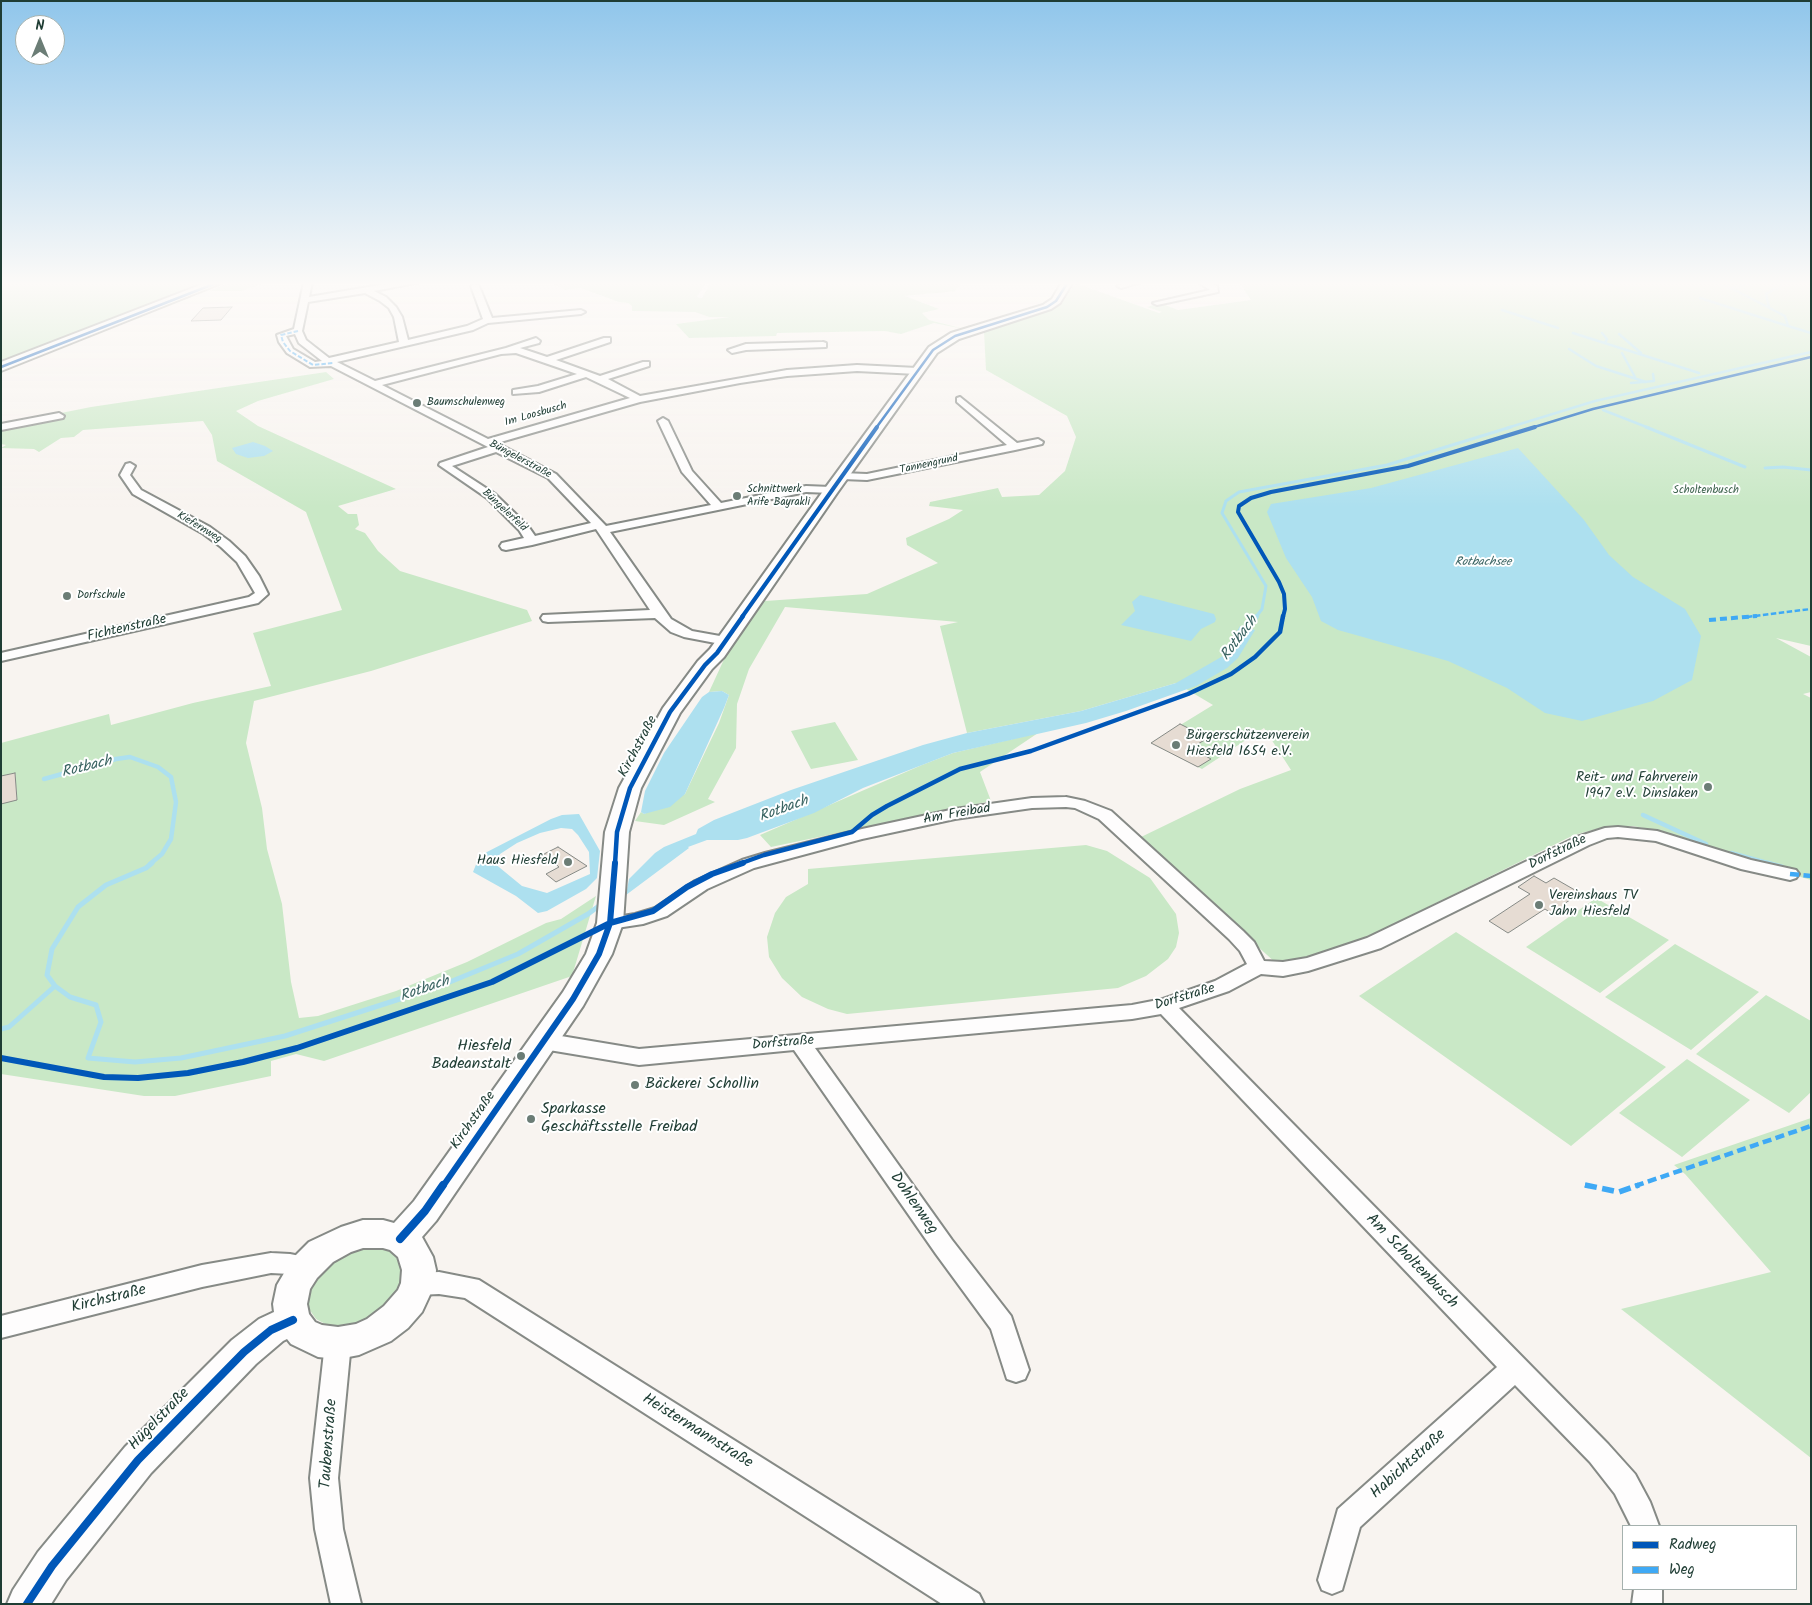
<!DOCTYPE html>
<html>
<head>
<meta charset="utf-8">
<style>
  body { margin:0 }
  #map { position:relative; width:1812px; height:1605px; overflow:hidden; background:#f8f4f0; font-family:Kalam,sans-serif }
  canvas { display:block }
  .frame { position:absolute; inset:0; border:2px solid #1f3d34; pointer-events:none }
  .legend { position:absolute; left:1622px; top:1525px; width:175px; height:65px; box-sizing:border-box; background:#fff; border:1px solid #a5b1ae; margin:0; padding:6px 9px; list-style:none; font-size:15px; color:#1f3d34 }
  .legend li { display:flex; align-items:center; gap:10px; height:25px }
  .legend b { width:25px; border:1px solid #a5b1ae }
  .north { position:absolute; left:15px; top:15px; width:50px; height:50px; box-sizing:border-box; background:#fff; border:1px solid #a5b1ae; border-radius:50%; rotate:0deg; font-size:14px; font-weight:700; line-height:20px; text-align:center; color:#1f3d34 }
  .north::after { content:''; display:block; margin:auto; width:18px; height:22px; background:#6b7d76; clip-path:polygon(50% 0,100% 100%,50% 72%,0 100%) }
</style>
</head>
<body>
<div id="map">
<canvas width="1812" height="1605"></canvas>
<div class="frame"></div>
<ul class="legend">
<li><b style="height:6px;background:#0057b8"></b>Radweg</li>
<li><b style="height:6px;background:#3fa9f5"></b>Weg</li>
</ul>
<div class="north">N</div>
</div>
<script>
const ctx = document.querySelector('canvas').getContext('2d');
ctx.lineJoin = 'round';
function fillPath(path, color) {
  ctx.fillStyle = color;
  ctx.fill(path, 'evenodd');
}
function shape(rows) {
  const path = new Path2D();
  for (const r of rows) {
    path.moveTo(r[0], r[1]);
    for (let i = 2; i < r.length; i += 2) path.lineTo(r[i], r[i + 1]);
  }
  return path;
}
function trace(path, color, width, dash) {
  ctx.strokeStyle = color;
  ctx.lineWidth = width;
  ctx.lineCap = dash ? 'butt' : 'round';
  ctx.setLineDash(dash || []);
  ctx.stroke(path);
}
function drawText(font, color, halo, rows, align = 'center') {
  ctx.font = font + ' Kalam,sans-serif';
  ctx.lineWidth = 4;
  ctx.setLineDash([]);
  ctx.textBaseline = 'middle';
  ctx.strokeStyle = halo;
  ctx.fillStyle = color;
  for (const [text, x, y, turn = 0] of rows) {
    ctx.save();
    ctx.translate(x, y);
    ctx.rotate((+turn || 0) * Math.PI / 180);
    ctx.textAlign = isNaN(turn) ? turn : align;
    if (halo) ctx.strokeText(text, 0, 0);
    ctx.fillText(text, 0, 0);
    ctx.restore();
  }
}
fillPath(shape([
  [1,282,208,282,1,362],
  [231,282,268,282,241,291,210,291],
  [550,282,706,282,697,297,702,298,711,282,962,282,955,291,905,296,939,309,922,313,929,320,964,329,934,323,901,334,885,331,777,333,776,336,689,338,676,324,730,317,709,317,695,312,632,311,632,306,628,303,619,302,581,288,565,290],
  [1239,282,1811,282,1811,646,1776,638,1811,657,1811,692,1803,694,1811,698,1811,880,1766,867,1654,830,1633,826,1604,827,1574,835,1428,907,1405,921,1322,954,1278,965,1139,838,1240,789,1291,770,1264,728,1202,769,1151,743,1213,705,1176,683,1081,711,967,733,940,626,958,622,785,607,749,669,737,704,736,748,708,799,715,802,664,825,635,821,641,812,644,814,685,794,719,723,729,695,722,691,709,692,732,642,765,601,867,594,908,576,938,563,907,545,906,538,949,519,963,510,929,506,930,502,998,488,1002,497,1039,495,1065,471,1076,437,1067,416,986,370,984,332,1053,308,1062,303,1075,283,1159,313,1162,312,1147,307,1160,303,1178,310,1251,300],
  [326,372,334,379,258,401,236,411,258,426,396,489,338,506,348,514,357,514,359,525,355,529,365,533,378,551,400,571,527,610,532,621,371,671,254,701,246,743,262,808,267,849,282,904,291,982,299,1018,318,1016,396,991,467,962,546,923,561,919,596,896,572,976,324,1061,296,1054,271,1061,271,1076,175,1096,144,1096,1,1074,1,804,17,799,15,773,1,776,1,743,109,714,111,725,193,703,271,686,253,633,342,610,306,512,217,461,212,435,203,421,83,430,74,437,61,438,39,452,34,449,1,448,6,445,1,444,1,425,91,407],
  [835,722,858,760,811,769,791,731],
  [1038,733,980,772,991,801,771,847,760,835,922,765,953,753],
  [1086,845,1107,851,1150,878,1176,914,1179,933,1176,947,1168,959,1146,976,1118,988,847,1014,828,1009,802,997,782,978,769,957,767,937,775,913,786,897,808,884,808,869],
  [1596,898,1669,940,1600,993,1526,947],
  [1456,932,1666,1067,1571,1146,1359,996],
  [1675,944,1759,992,1691,1050,1605,997],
  [1766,995,1811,1021,1811,1092,1789,1113,1696,1054],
  [1687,1059,1750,1100,1682,1157,1619,1113],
  [1811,1118,1811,1458,1621,1309,1771,1272,1685,1174,1674,1165],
  [377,1246,389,1249,399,1257,403,1268,403,1281,398,1294,388,1307,358,1325,342,1327,327,1325,316,1319,309,1309,307,1296,311,1283,319,1270,346,1251]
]), '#c9e8c6');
fillPath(shape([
  [253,442,265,446,273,451,264,456,248,458,236,454,232,448],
  [1518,448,1584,520,1609,555,1633,577,1685,609,1701,636,1692,680,1653,701,1582,721,1545,713,1507,688,1448,661,1338,630,1321,621,1312,597,1286,558,1267,512,1271,504,1371,488],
  [1140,595,1214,614,1216,619,1215,622,1201,629,1191,641,1121,625,1135,611,1132,602],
  [1240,626,1255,630,1238,658,1227,668,1196,686,1126,711,1086,723,953,753,863,788,814,813,747,838,738,840,707,840,688,847,689,848,626,895,629,879,655,853,664,847,696,834,698,829,714,820,791,790,923,745,967,733,1081,711,1176,683,1223,656],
  [722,691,729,695,724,708,685,794,670,807,644,814,641,812,645,791,664,753,702,697,709,692],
  [579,814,600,851,597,878,586,889,547,911,538,913,516,896,473,872,479,857,485,853,551,819,562,815],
  [561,828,572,829,578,835,589,852,590,874,547,893,522,886,494,863,500,854,517,843,540,833]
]), '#ade0ef');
trace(shape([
  [1715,282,1733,289,1785,316,1788,326,1811,333],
  [1733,288,1756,282],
  [1700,298,1788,326],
  [1769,307,1766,294,1782,285],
  [1502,310,1558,328],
  [1573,333,1699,373],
  [1602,333,1607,339,1605,343],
  [1619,334,1641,353],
  [1569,349,1596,366,1646,382],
  [1622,353,1635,377],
  [1631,383,1654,381,1653,374],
  [1603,410,1649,428],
  [1507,428,1595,401,1811,352]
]), '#ade0ef', 2.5);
trace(shape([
  [1646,427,1745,467],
  [1765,468,1783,467,1811,470],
  [1256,617,1262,609,1266,586,1222,513,1226,501,1239,492,1387,465,1511,427]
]), '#ade0ef', 3);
trace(shape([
  [1246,633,1257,616],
  [44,779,116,759,130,757,158,767,171,777,176,802,171,839,162,854,150,864],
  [1643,815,1706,844],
  [1731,853,1771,864]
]), '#ade0ef', 4.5);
trace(shape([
  [152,863,146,868,106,885,78,907,52,949,47,975,55,986,70,997,96,1005,101,1022,88,1058,135,1062,181,1058,285,1036,440,986,518,954,588,914,603,903],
  [1767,863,1782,867],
  [1,1029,9,1027,55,986]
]), '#ade0ef', 5);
const building = shape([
  [232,307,221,320,191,321,203,308,232,307],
  [1180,724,1208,738,1191,748,1211,759,1198,767,1151,743,1180,724],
  [15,773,17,800,1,804,1,776,15,773],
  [558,847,587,866,556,882,546,874,559,867,544,854,558,847],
  [1534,876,1546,883,1554,878,1580,893,1564,904,1567,906,1554,915,1545,909,1508,933,1489,921,1530,894,1518,887,1534,876]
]);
fillPath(building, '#e6dcd3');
trace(building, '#868a86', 1);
const street = shape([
  [304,282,312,282,309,297,398,282,420,282,374,291,386,297,396,307,402,317,408,340,467,326,483,319,471,286,475,284,479,286,492,318,581,310,585,312,581,314,488,323,473,330,337,362,375,381,506,348,536,338,540,341,539,343,520,348,547,357,604,338,610,338,610,342,556,360,600,376,643,362,649,362,649,366,608,379,640,396,787,370,857,365,917,368,922,371,917,374,857,371,787,376,740,383,640,402,497,443,556,474,606,526,711,505,682,472,658,421,663,418,668,421,692,471,721,503,806,486,831,487,837,490,831,493,806,492,610,532,671,619,692,631,731,638,733,641,731,644,726,645,684,637,671,632,655,618,548,622,543,621,541,618,543,615,650,610,596,529,532,545,506,550,502,549,500,546,502,543,524,538,519,530,487,498,439,465,440,463,488,447,331,366,310,367,287,353,279,342,277,335,294,329,304,282],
  [365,293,380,301,389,308,394,317,399,342,329,358,306,340,302,331,308,302,365,293],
  [295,334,299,343,322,361,315,362,293,349,286,336,295,334],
  [516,353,577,374,538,386,513,390,513,394,539,392,586,377,630,398,488,439,382,385,501,354,516,353],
  [496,452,548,478,591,523,535,536,528,526,495,494,452,466,496,452],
  [1126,282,1141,282,1121,288,1117,286,1126,282],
  [1198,282,1209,282,1217,286,1218,292,1157,305,1153,303,1210,290,1198,282],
  [823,342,826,343,826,347,746,350,732,353,728,350,746,344,823,342],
  [960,397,1017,443,1038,439,1043,442,1042,444,1015,450,867,480,842,479,837,476,842,473,867,474,1007,445,957,402,957,398,960,397],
  [59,413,64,416,63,418,1,430,1,424,59,413],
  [130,463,135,466,130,475,141,490,210,527,229,541,245,556,259,576,268,594,258,603,1,661,1,653,249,597,255,593,237,562,221,547,202,533,133,494,120,475,126,464,130,463],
  [1066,797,1085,801,1111,811,1243,931,1254,942,1264,961,1283,962,1307,958,1367,938,1577,837,1605,828,1618,827,1657,831,1751,860,1796,870,1799,874,1796,878,1790,880,1741,869,1656,841,1618,837,1607,838,1589,845,1381,948,1308,971,1283,976,1261,974,1229,991,1179,1008,1608,1444,1635,1474,1650,1502,1659,1526,1631,1526,1615,1494,1590,1462,1515,1385,1360,1527,1342,1590,1332,1594,1322,1590,1318,1580,1338,1509,1497,1367,1161,1014,1132,1019,815,1048,952,1240,1011,1316,1029,1370,1025,1379,1016,1382,1007,1379,991,1329,936,1254,794,1050,639,1065,543,1049,536,1046,533,1041,536,1036,543,1033,639,1049,1132,1005,1163,999,1215,981,1247,964,1240,951,1229,939,1099,819,1075,808,1066,807,1032,808,955,819,862,839,754,868,707,889,667,916,643,924,610,929,604,927,601,923,604,919,635,914,655,908,695,881,742,860,765,853,862,829,955,809,1032,798,1066,797],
  [271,1253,290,1254,305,1257,313,1261,317,1268,313,1275,305,1279,290,1274,271,1273,202,1287,1,1338,1,1316,202,1265,271,1253],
  [439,1272,479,1280,979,1594,984,1604,942,1604,465,1298,439,1294,418,1295,409,1292,406,1284,409,1276,418,1273,439,1272],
  [338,1331,347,1335,351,1343,338,1478,343,1529,361,1604,331,1604,315,1529,310,1478,325,1343,329,1335,338,1331],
  [1634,1589,1662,1589,1662,1604,1632,1604,1634,1589]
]);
const secondary = shape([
  [208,282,224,282,1,371,1,362,208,282],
  [1062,282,1073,282,1060,303,1051,309,959,339,937,353,837,493,724,657,712,669,680,713,641,788,629,832,623,923,612,954,583,1006,436,1221,422,1237,433,1257,436,1270,435,1284,422,1312,408,1328,391,1341,359,1355,338,1359,318,1357,291,1344,287,1339,283,1341,256,1364,151,1473,66,1580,51,1604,7,1604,13,1590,38,1552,125,1447,232,1340,259,1319,274,1312,273,1304,277,1285,293,1258,309,1242,341,1227,363,1220,383,1220,394,1223,414,1201,563,992,586,954,597,923,605,832,619,788,663,708,698,661,710,649,826,487,929,347,951,333,1043,305,1052,299,1062,282],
  [363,1248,383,1248,390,1250,398,1257,402,1270,401,1283,398,1290,384,1306,367,1319,356,1324,338,1327,322,1325,315,1322,309,1314,307,1304,310,1289,317,1278,333,1262,351,1252,363,1248]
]);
trace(street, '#868a86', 4);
trace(secondary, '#868a86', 4);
fillPath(street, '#fefdfd');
fillPath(secondary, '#fefdfd');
trace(shape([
  [298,331,281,335,283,342,290,351,313,365,333,363]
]), '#3fa9f5', 2, [4.5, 2]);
trace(shape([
  [1747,617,1811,609]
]), '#3fa9f5', 2.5, [5.5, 2.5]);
trace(shape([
  [1709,620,1757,616]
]), '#3fa9f5', 4, [7, 4]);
trace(shape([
  [1790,874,1811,876],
  [1585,1185,1589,1186],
  [1635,1186,1811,1126]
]), '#3fa9f5', 4.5, [9, 4.5]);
trace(shape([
  [1585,1185,1619,1192,1639,1185]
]), '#3fa9f5', 5.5, [12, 5.5]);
trace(shape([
  [1,367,219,282],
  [876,428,933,350,955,336,1047,307,1056,301,1068,282],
  [1531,428,1593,409,1811,357]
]), '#0057b8', 2.5);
trace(shape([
  [742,617,877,427],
  [1283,617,1285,609,1284,594,1279,582,1238,512,1239,506,1251,498,1271,492,1408,466,1535,427]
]), '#0057b8', 4);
trace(shape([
  [615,864,617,832,630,788,670,712,705,665,717,653,743,616],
  [739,864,764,855,852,832,872,815,887,806,960,769,1031,751,1188,694,1231,674,1255,657,1280,632,1283,616]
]), '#0057b8', 4.5);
trace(shape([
  [1,1058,104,1077,138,1078,188,1073,243,1062,297,1048,492,982,610,923,653,911,687,887,712,874,743,863],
  [443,1186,573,999,599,954,610,923,615,863]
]), '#0057b8', 6);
trace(shape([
  [400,1239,425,1211,443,1185],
  [27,1604,52,1566,138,1460,244,1352,271,1330,293,1320]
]), '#0057b8', 8);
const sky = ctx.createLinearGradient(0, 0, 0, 507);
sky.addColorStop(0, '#90c6eb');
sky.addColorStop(0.56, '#fcfaf8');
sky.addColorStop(1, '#fcfaf800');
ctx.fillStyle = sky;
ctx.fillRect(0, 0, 1812, 507);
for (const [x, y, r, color] of [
  [417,403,5,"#6b7d76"],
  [737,496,5,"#6b7d76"],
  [67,596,5,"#6b7d76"],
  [1176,745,5,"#6b7d76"],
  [1708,787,5,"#6b7d76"],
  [568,862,5,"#6b7d76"],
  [1539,905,5,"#6b7d76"],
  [521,1056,5,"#6b7d76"],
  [635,1085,5,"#6b7d76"],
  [531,1119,5,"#6b7d76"]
]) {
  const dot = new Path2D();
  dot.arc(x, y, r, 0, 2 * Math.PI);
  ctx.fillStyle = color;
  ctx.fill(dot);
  trace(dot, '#fff', 2);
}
drawText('11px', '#1f3d34', '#fff', [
  ["Baumschulenweg",427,403],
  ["Schnittwerk",747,490],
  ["Arife Bayrakli",747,503],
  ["Dorfschule",77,596]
], 'left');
drawText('11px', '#1f3d34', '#fff', [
  ["Im Loosbusch",536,415,-16],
  ["Büngelerstraße",520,460,28],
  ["Tannengrund",929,465,-12],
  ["Büngelerfeld",504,511,43],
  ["Kiefernweg",199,528,31]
]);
drawText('11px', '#406550', '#fff', [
  ["Scholtenbusch",1706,491]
]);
drawText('italic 12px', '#3a6462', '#fff', [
  ["Rotbachsee",1483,563]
]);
drawText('14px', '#1f3d34', '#fff', [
  ["Fichtenstraße",127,629,-13],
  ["Kirchstraße",639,747,-62],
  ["Am Freibad",957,815,-10],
  ["Dorfstraße",1558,853,-26],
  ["Dorfstraße",1185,998,-17],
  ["Dorfstraße",783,1044,-5],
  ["Kirchstraße",474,1121,-55]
]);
drawText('14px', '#1f3d34', '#fff', [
  ["Bürgerschützenverein",1186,737],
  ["Hiesfeld 1654 e.V.",1186,753],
  ["Reit- und Fahrverein",1698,779,"right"],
  ["1947 e.V. Dinslaken",1698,795,"right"],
  ["Haus Hiesfeld",558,862,"right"],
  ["Vereinshaus TV",1549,897],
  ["Jahn Hiesfeld",1549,913]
], 'left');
drawText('italic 15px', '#3a6462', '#fff', [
  ["Rotbach",1240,639,-53],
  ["Rotbach",87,768,-14],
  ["Rotbach",784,810,-20],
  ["Rotbach",425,990,-19]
]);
drawText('16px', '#1f3d34', '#fff', [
  ["Hiesfeld",511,1047,"right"],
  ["Badeanstalt",511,1065,"right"],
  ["Bäckerei Schollin",645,1085],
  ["Sparkasse",541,1110],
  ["Geschäftsstelle Freibad",541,1128]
], 'left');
drawText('16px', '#1f3d34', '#fff', [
  ["Dohlenweg",913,1204,55],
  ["Am Scholtenbusch",1411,1262,46],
  ["Kirchstraße",109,1300,-14],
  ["Hügelstraße",160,1420,-46],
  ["Heistermannstraße",697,1432,32],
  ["Taubenstraße",330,1444,-86],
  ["Habichtstraße",1409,1465,-42]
]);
</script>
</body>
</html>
